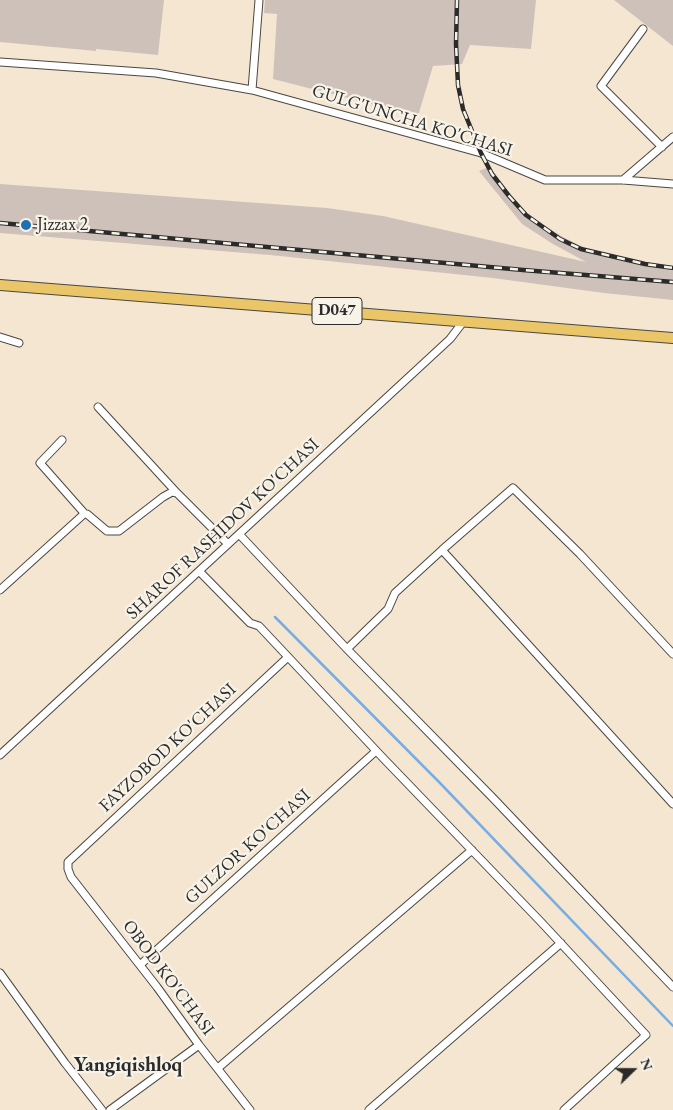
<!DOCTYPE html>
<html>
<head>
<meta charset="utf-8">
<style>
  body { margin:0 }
  #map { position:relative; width:673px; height:1110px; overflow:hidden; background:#f5e6d1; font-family:"EB Garamond",serif }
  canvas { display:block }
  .north { position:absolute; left:608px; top:1045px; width:50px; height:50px; -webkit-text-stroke:4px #f7f3e8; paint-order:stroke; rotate:68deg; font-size:14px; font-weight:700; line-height:20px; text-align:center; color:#2b2b2b }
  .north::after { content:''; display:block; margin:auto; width:18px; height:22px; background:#2b2b2b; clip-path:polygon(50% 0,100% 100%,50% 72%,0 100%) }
</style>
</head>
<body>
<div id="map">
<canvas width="673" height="1110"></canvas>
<div class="north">N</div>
</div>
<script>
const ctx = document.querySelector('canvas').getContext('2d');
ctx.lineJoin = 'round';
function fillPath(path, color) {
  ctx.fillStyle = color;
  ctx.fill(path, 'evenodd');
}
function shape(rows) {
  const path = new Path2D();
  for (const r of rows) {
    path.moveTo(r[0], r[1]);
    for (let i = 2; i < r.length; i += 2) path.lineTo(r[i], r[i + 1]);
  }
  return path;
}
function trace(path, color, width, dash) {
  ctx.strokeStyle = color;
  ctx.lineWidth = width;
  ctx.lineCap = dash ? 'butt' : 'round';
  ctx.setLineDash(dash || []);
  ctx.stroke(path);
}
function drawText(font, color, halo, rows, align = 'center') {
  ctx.font = font + ' "EB Garamond",serif';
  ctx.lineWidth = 4.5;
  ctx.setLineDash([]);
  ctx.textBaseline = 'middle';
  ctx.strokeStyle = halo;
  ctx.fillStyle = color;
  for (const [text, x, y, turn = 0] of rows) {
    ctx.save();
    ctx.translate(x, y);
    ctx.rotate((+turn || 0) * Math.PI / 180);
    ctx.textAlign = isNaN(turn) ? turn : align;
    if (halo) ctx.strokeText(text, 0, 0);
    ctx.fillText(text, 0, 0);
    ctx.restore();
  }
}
fillPath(shape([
  [0,0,164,0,158,55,96,49,96,51,0,42],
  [265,0,536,0,531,49,470,45,462,64,433,66,418,116,273,79,277,14,264,13],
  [614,0,673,0,673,46],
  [489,167,517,203,534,219,563,237,599,255,673,271,673,300,604,293,493,278,270,255,0,233,0,184,327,208,383,216,586,262,553,244,522,224,479,171]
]), '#cec1ba');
trace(shape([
  [275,617,440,783,673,1026]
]), '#77ade5', 2.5);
const minor = shape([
  [643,29,601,86,662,147],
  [0,62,156,73,252,90,481,153,545,180,623,180,673,184],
  [252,90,259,0],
  [623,180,673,137],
  [0,337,19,343],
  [98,407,177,493],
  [62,440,40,463,85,514],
  [239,534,347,649,492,797,673,987],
  [442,550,673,804],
  [199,571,250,623,259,626,384,759,541,922,646,1035,564,1110],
  [0,590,84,514,87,514,107,531,119,531,163,497,172,492,177,493,228,544],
  [347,649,388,609,395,593,442,550,513,488,580,554,673,654],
  [0,755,450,339,463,322],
  [140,965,376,751],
  [0,973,65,1063,102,1110],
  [218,1068,472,850],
  [110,1110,199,1045],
  [250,1110,199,1045,157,987,71,877,68,869,68,862,288,657],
  [369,1110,561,943]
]);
const primary = shape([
  [0,285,673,338]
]);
trace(minor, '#494744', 9);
trace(primary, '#494744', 12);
trace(minor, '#fff', 7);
trace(primary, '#ebc669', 10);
const rail = shape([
  [457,0,456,44,458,85,463,109,481,153,492,174,509,196,526,215,560,239,581,249,645,264,673,268],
  [0,223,523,270,673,282]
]);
trace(rail, '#2b2b2b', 4.5);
trace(rail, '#f7f3e8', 2.5, [8]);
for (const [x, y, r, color] of [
  [26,225,6,"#1f6fb2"]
]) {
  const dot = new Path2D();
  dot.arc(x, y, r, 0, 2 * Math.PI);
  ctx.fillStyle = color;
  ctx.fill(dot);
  trace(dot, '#f7f3e8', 2);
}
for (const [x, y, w] of [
  [337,311,50]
]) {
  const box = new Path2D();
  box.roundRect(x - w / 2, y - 13.5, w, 27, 4);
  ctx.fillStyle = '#f7f3e8';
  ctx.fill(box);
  trace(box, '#2b2b2b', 1);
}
drawText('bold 16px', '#2b2b2b', null, [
  ["D047",337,311]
]);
drawText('18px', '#2b2b2b', '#f7f3e8', [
  ["GULG'UNCHA KO'CHASI",412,121,17],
  ["SHAROF RASHIDOV KO'CHASI",223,529,-43],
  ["FAYZOBOD KO'CHASI",168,748,-43],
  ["GULZOR KO'CHASI",248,847,-42],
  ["OBOD KO'CHASI",168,978,53]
]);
drawText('18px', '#2b2b2b', '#f7f3e8', [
  ["Jizzax 2",37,225]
], 'left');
drawText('bold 20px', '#2b2b2b', '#f7f3e8', [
  ["Yangiqishloq",128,1066]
]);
</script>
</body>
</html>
